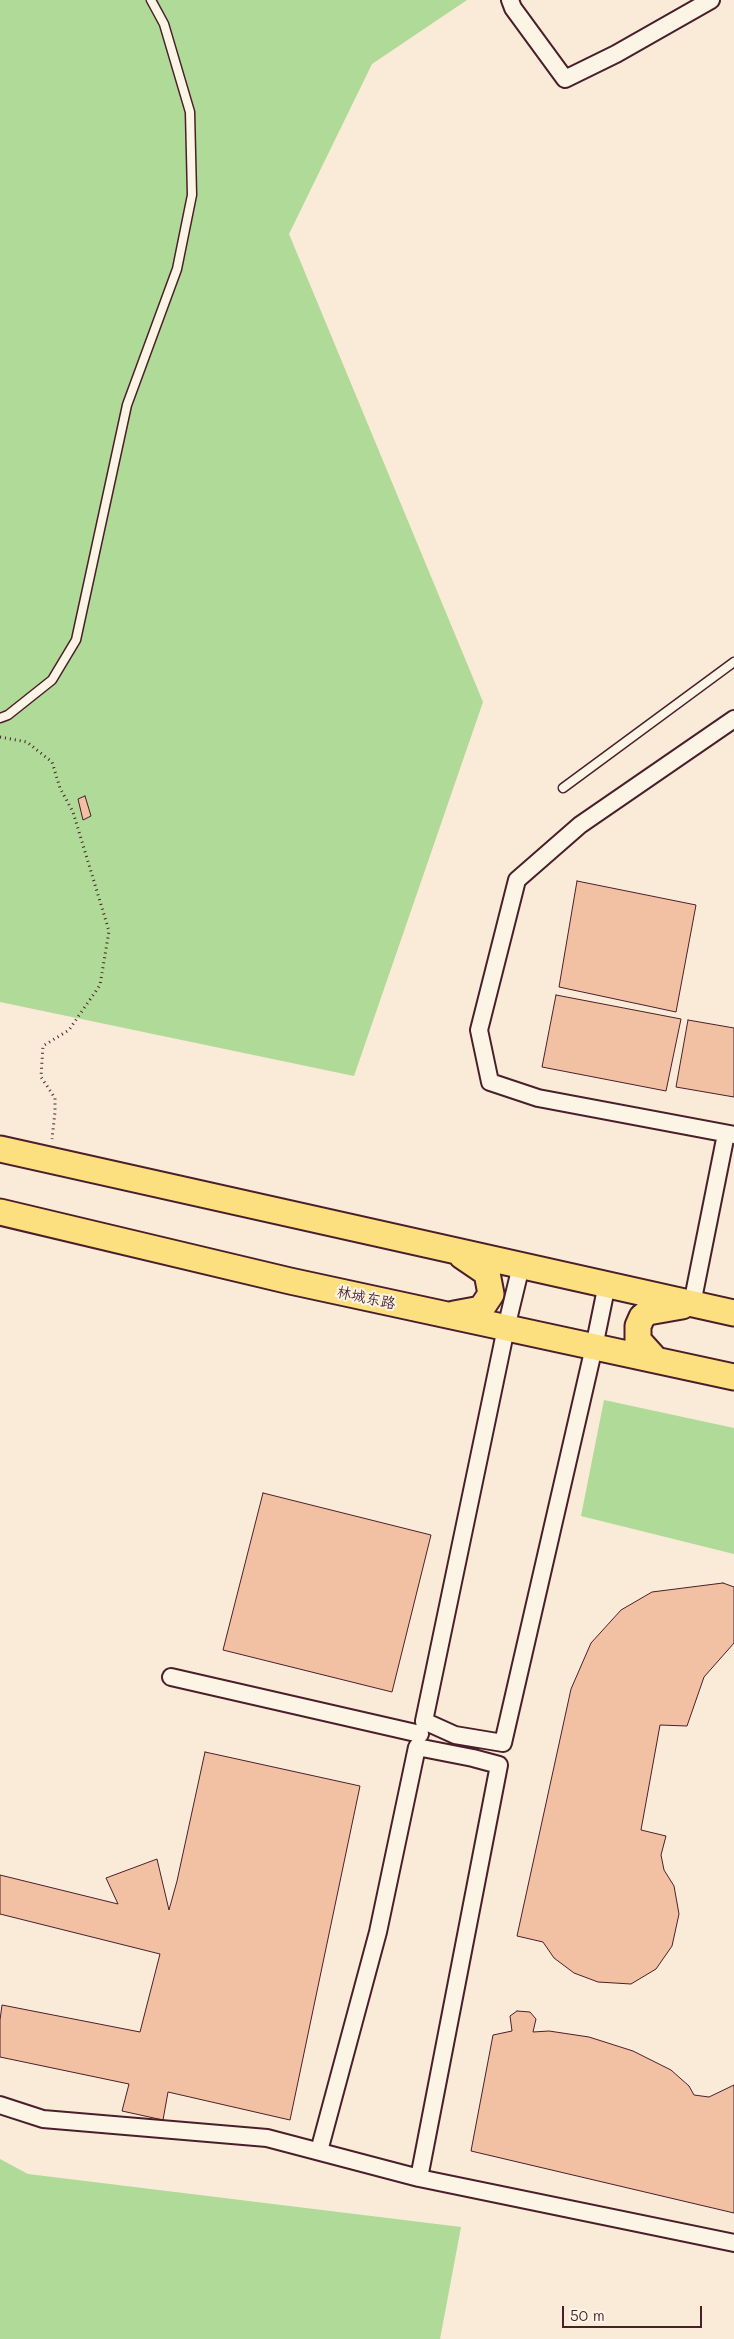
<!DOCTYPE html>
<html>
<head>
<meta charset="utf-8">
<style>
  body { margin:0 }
  #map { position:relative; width:734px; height:2339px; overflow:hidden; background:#faead8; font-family:Mali,sans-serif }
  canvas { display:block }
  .scale { position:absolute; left:562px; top:2306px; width:140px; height:22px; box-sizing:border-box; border:2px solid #4a1f2b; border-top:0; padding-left:6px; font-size:15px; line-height:18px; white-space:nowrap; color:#4a1f2b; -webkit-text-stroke:4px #fcf5e5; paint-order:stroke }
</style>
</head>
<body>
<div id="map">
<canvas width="734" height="2339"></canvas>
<div class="scale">50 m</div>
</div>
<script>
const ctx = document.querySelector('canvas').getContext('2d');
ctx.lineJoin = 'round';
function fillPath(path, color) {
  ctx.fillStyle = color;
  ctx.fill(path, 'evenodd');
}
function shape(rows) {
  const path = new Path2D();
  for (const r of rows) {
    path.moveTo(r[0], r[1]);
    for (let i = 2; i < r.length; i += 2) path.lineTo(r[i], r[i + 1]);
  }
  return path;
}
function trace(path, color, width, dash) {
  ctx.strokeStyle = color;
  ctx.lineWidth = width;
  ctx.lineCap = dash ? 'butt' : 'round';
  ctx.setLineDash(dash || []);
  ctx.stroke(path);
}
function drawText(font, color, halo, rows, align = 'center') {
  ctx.font = font + ' Mali,"LXGW WenKai TC",sans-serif';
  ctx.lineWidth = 4;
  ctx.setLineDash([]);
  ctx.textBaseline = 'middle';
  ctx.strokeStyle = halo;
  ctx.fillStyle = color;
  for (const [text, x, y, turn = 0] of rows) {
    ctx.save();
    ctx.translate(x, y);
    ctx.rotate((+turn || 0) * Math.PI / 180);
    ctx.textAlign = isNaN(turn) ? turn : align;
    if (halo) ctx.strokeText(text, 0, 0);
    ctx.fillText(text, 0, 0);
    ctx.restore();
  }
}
fillPath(shape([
  [0,0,467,0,372,64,289,234,483,702,354,1076,0,1002],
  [604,1400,734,1428,734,1554,581,1516],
  [0,2159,28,2174,461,2227,440,2339,0,2339]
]), '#afda97');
const building = shape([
  [85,796,91,816,83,820,78,799,85,796],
  [577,881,696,905,676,1012,559,987,577,881],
  [556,995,681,1019,666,1091,542,1067,556,995],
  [688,1020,734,1028,734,1097,676,1087,688,1020],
  [263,1493,431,1535,392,1692,223,1650,263,1493],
  [723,1583,734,1587,734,1643,704,1677,687,1726,660,1725,641,1830,666,1836,661,1855,664,1870,674,1886,679,1914,672,1946,656,1969,631,1984,598,1982,574,1973,554,1958,543,1942,517,1936,571,1689,591,1643,621,1610,652,1592,723,1583],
  [205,1752,360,1786,290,2120,168,2092,163,2120,122,2111,129,2084,0,2057,0,2020,2,2005,140,2032,160,1954,0,1914,0,1875,118,1904,106,1878,157,1859,169,1910,177,1881,205,1752],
  [517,2011,530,2012,536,2019,533,2032,549,2031,589,2037,633,2051,671,2070,689,2086,694,2095,709,2097,734,2085,734,2213,471,2151,493,2035,512,2031,510,2016,517,2011]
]);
fillPath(building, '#f2c0a2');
trace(building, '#4a1f2b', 1);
const lane = shape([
  [0,718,8,715,52,680,76,640,127,405,177,269,192,195,190,112,164,24,151,0],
  [563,788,734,662]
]);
const street = shape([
  [510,0,513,8,565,79,616,54,711,0],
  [734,719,580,825,517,880,479,1030,490,1082,538,1098,734,1135],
  [521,1266,506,1328,424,1721,455,1735,503,1743,594,1347,607,1284],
  [692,1304,726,1134],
  [171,1677,420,1734],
  [0,2105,43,2119,267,2138,419,2178,734,2243],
  [319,2151,378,1932,417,1747,473,1758,499,1765,419,2178]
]);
const primary = shape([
  [0,1149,734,1313],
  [0,1212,290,1281,734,1377],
  [454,1314,481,1309,491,1294,487,1273,462,1256],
  [656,1360,638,1340,638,1326,642,1317,648,1312,682,1306]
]);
trace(lane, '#4a1f2b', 11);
trace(street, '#4a1f2b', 20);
trace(primary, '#4a1f2b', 29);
trace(shape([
  [0,737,27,742,52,762,60,788,73,812,109,931,100,985,69,1030,43,1046,41,1077,55,1098,55,1112,52,1139]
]), '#4a1f2b', 3, [1, 4]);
trace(lane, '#fcf5e5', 8);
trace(street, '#fcf5e5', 16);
trace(primary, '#fce080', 25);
drawText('15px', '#4a1f2b', '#fcf5e5', [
  ["林城东路",366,1298,12]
]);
</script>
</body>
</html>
